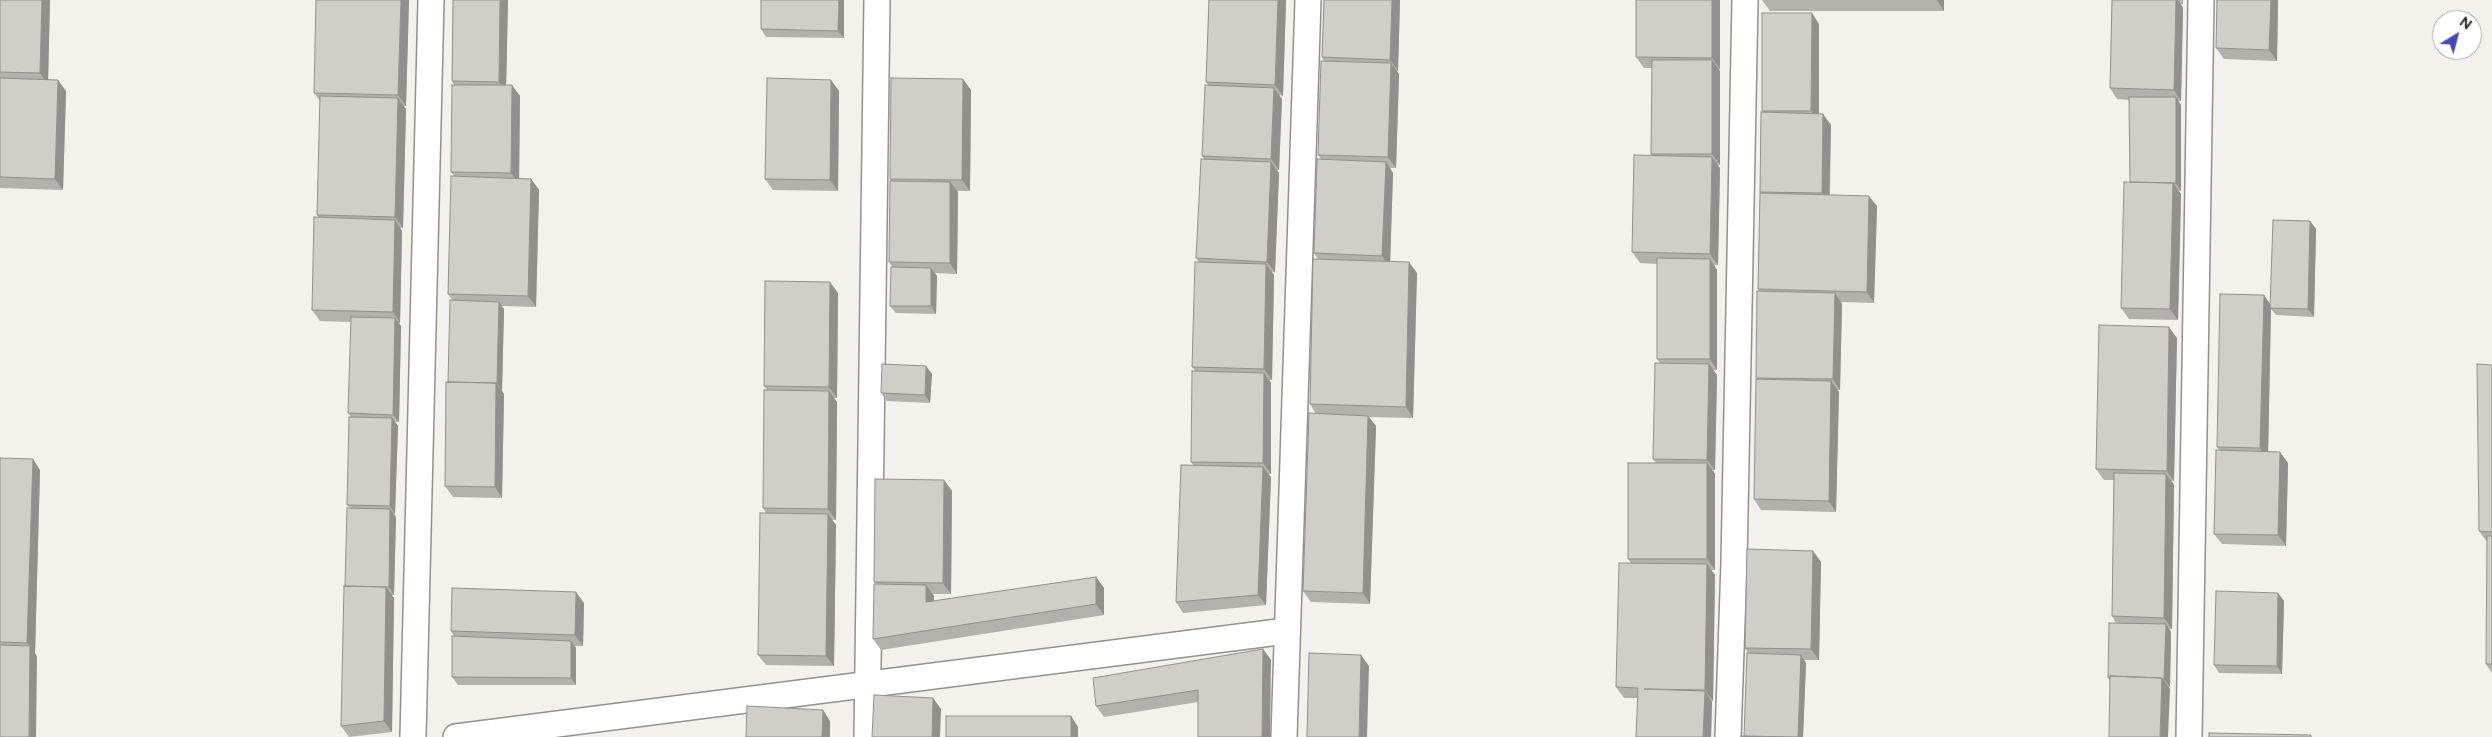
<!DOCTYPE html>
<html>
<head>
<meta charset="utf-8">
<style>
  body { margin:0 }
  #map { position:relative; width:2492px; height:737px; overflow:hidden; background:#f2f1ec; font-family:Figtree,sans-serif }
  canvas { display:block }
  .north { position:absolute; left:2432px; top:10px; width:50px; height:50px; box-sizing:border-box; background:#fff; border:1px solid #a8a8a7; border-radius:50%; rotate:37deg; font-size:14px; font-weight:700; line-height:20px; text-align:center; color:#252523 }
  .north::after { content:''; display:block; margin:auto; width:18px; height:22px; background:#434abf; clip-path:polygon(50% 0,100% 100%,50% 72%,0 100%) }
</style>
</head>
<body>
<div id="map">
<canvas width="2492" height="737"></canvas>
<div class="north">N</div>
</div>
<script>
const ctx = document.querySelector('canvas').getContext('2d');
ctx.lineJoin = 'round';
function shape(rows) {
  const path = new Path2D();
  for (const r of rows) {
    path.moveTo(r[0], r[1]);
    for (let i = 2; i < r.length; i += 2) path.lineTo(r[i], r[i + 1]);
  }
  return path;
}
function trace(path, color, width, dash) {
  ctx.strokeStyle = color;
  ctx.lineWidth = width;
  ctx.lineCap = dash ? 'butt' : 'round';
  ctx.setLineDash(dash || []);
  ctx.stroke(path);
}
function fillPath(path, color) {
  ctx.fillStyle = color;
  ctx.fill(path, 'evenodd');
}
const street = shape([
  [413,737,431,0],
  [456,737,1286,631],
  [867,737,877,0],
  [1284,737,1308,0],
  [1728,737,1734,563,1745,0],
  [2189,737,2201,0]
]);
trace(street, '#92918d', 28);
trace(street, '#fff', 25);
fillPath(shape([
  [0,0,50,0,48,79,66,91,63,190,0,188],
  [409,0,406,106,403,106,406,109,403,228,400,228,402,231,400,323,399,323,401,326,399,422,395,422,398,426,395,514,394,514,396,517,394,595,391,595,394,598,392,732,349,737,341,726,345,586,350,508,347,505,351,417,348,413,351,322,320,321,312,310,319,217,317,215,320,101,314,93],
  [453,0,508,0,506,85,520,96,519,178,531,179,539,190,536,307,502,306,504,309,502,391,504,394,502,498,453,497,445,486,449,382,453,301,448,294,454,176,451,172,454,85,452,81],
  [844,0,844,38,766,37,761,29],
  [1209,0,1286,0,1283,96,1279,95,1282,99,1279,170,1277,170,1279,173,1275,272,1272,272,1274,275,1272,380,1269,380,1271,383,1271,474,1268,474,1271,477,1266,605,1183,613,1176,602,1193,465,1191,462,1195,371,1192,367,1199,262,1196,258,1204,159,1202,156,1208,85,1206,82],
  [1324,0,1400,0,1398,71,1396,71,1399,74,1396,168,1390,168,1393,173,1390,261,1417,273,1413,418,1369,417,1376,426,1370,604,1311,602,1303,591,1316,414,1310,404,1318,259,1314,253,1321,159,1318,155,1324,61,1322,57],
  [1720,0,1720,69,1718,69,1720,71,1720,165,1717,165,1720,168,1718,265,1714,265,1717,270,1717,370,1713,370,1717,375,1715,470,1713,470,1715,474,1715,570,1711,570,1715,575,1713,701,1711,701,1712,702,1711,737,1636,737,1638,698,1624,698,1616,687,1631,563,1628,559,1656,463,1653,459,1660,363,1657,359,1657,264,1640,263,1632,252,1652,155,1651,154,1652,68,1644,68,1636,57],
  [1762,0,1944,0,1944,11,1770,11],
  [2112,0,2183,0,2183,4,2181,4,2183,8,2181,101,2178,101,2181,105,2181,191,2178,190,2181,194,2178,320,2129,319,2121,308,2130,182,2129,100,2117,99,2110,88],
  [2278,0,2277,61,2224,59,2216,48],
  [1819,24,1819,114,1831,125,1830,195,1877,206,1874,303,1841,302,1842,304,1840,390,1837,390,1839,392,1836,512,1761,510,1754,499,1757,379,1756,378,1759,291,1758,289,1761,193,1760,192,1763,112,1762,111],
  [971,90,970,191,956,191,958,192,957,274,935,273,937,276,936,314,896,313,890,306,893,268,889,262,891,181,890,179],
  [839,91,838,191,773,190,765,179],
  [2310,221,2316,229,2314,317,2276,315,2271,309,2268,452,2288,463,2286,546,2222,544,2214,534,2219,450,2217,447,2264,295,2271,305],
  [838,293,837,398,834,398,837,402,836,520,832,520,836,525,834,666,766,665,758,655,766,513,763,508,767,390,764,386],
  [2177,338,2174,481,2172,481,2174,485,2172,629,2169,629,2171,632,2170,687,2168,687,2170,689,2110,681,2108,678,2116,623,2112,616,2114,480,2104,480,2096,469],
  [2492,365,2492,664,2487,542,2479,531],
  [932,374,930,403,887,401,881,393],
  [0,458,40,470,35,653,37,657,0,737],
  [944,480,952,491,951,594,933,594,934,596,934,601,1096,577,1104,588,1104,615,881,650,873,639,876,584,874,582],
  [1813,551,1821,562,1819,660,1804,660,1806,663,1803,737,1741,737,1744,736,1748,653,1745,648],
  [2278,593,2284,601,2282,674,2219,673,2214,665],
  [584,603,583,646,575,646,576,648,576,685,458,685,452,677,454,636,451,631],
  [1263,649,1271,660,1198,702,1104,717,1096,706],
  [2486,664,2492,664,2492,673]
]), '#b2b1ad');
fillPath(shape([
  [42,0,50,0,48,84,40,73],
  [401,0,409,0,406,106,398,95],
  [500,0,508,0,506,93,499,82],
  [839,0,844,0,844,38,838,31],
  [1278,0,1286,0,1283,96,1275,85],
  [1392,0,1400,0,1398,71,1390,60],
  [1712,0,1720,0,1720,69,1712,58],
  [1937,0,1944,0,1944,11],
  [2176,0,2178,0,2183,8,2181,101,2174,90],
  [2271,0,2278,0,2277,61,2269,50],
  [1812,13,1819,24,1819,122,1811,111],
  [1712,60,1720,71,1720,165,1712,154],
  [1391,63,1399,74,1396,168,1388,157],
  [963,79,971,90,970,191,962,180],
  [58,80,66,91,63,190,55,179],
  [831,80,839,91,838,191,830,180],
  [512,85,520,96,519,184,511,173],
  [1274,88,1282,99,1279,170,1271,159],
  [2176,97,2181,105,2181,191,2176,183],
  [398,98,406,109,403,228,395,217],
  [1823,114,1831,125,1829,204,1822,193],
  [1712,157,1720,168,1718,265,1710,254],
  [1271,162,1279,173,1275,272,1267,262],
  [1386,162,1393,173,1390,267,1382,256],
  [531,179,539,190,536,307,528,296],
  [950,182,958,192,957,274,950,263],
  [2173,183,2181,194,2178,320,2170,309],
  [1869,196,1877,206,1874,303,1867,292],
  [395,220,402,231,400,323,393,312],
  [2310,221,2316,229,2314,317,2308,309],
  [1710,259,1717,270,1717,370,1710,359],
  [1409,262,1417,273,1413,418,1406,407],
  [1266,264,1274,275,1272,380,1264,369],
  [931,268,937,276,936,314,931,306],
  [830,282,838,293,837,398,829,387],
  [1835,293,1842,304,1840,390,1833,379],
  [2264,295,2271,306,2268,459,2260,448],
  [499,302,504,309,502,391,497,383],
  [395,318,401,326,399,422,393,415],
  [2169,327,2177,338,2174,481,2167,471],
  [1709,364,1717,375,1715,470,1707,460],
  [926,366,932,374,930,403,925,395],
  [1264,373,1271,383,1271,474,1263,463],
  [1831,381,1839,392,1836,512,1829,501],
  [496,383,504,394,502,498,495,487],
  [829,391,837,402,836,520,828,509],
  [1368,416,1376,426,1370,604,1363,593],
  [392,418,398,426,395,514,390,506],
  [2280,452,2288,463,2286,546,2278,535],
  [33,459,40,470,35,653,37,657,36,737,29,737,30,646,27,643],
  [1707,463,1715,474,1715,570,1707,559],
  [1263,467,1271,477,1266,605,1258,595],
  [2166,474,2174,485,2172,629,2164,618],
  [944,480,952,491,951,594,943,583],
  [390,509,396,517,394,595,389,587],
  [828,514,836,525,834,666,826,656],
  [1813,551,1821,562,1819,660,1811,649],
  [1707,564,1715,575,1713,701,1705,690],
  [1096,577,1104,588,1104,615,1096,604],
  [926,585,934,596,933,613,926,602],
  [386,587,394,598,392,732,384,721],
  [576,592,584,603,583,646,575,635],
  [2278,593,2284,601,2282,674,2277,666],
  [2166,624,2171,632,2170,687,2164,679],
  [571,641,576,648,576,685,571,678],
  [1263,649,1271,660,1270,737,1262,737],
  [1361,655,1369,666,1367,737,1359,737],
  [1801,655,1806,663,1803,737,1798,737],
  [2162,678,2170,689,2168,737,2160,737],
  [1705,691,1712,702,1711,737,1703,737],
  [933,698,941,709,940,737,932,737],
  [823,710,830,721,830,737,822,737],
  [1071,716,1078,727,1078,737,1071,737]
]), '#91908d');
const building = shape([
  [0,0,42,0,40,73,0,72,0,0],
  [316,0,401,0,398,95,314,93,316,0],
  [453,0,500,0,499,82,452,81,453,0],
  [761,0,839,0,838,31,761,29,761,0],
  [1209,0,1278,0,1275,85,1206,82,1209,0],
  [1324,0,1392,0,1390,60,1322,57,1324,0],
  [1636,0,1712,0,1712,58,1636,57,1636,0],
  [2112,0,2176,0,2174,90,2110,88,2112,0],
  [2217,0,2271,0,2269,50,2216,48,2217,0],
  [1762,13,1812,13,1811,111,1762,111,1762,13],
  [1652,60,1712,60,1712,154,1651,154,1652,60],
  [1321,61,1391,63,1388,157,1318,155,1321,61],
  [0,78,58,80,55,179,0,177,0,78],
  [767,78,831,80,830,180,765,179,767,78],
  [891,78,963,79,962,180,890,179,891,78],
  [452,85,512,85,511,173,451,172,452,85],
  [1205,85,1274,88,1271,159,1202,156,1205,85],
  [320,96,398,98,395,217,317,215,320,96],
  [2129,97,2176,97,2176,183,2130,182,2129,97],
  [1761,112,1823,114,1822,193,1760,192,1761,112],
  [1634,155,1712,157,1710,254,1632,252,1634,155],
  [1201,159,1271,162,1267,262,1196,258,1201,159],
  [1317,159,1386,162,1382,256,1314,253,1317,159],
  [451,176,531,179,528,296,448,294,451,176],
  [890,181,950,182,950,263,889,262,890,181],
  [2124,182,2173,183,2170,309,2121,308,2124,182],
  [1760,193,1869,196,1867,292,1758,289,1760,193],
  [314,217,395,220,393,312,312,310,314,217],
  [2273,220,2310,221,2308,309,2270,308,2273,220],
  [1657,258,1710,259,1710,359,1657,359,1657,258],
  [1313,259,1409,262,1406,407,1310,404,1313,259],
  [1195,262,1266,264,1264,369,1192,367,1195,262],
  [891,267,931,268,931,306,890,306,891,267],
  [765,281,830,282,829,387,764,386,765,281],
  [1757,291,1835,293,1833,379,1756,378,1757,291],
  [2220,294,2264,295,2260,448,2217,447,2220,294],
  [450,300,499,302,497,383,448,382,450,300],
  [351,317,395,318,393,415,348,413,351,317],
  [2099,325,2169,327,2167,471,2096,469,2099,325],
  [1655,363,1709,364,1707,460,1653,459,1655,363],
  [882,364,926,366,925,395,881,393,882,364],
  [2477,364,2492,365,2492,532,2479,531,2477,364],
  [1192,371,1264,373,1263,463,1191,462,1192,371],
  [1756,379,1831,381,1829,501,1754,499,1756,379],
  [446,382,496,383,495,487,445,486,446,382],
  [764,390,829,391,828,509,763,508,764,390],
  [1309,413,1368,416,1363,593,1303,591,1309,413],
  [349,417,392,418,390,506,347,505,349,417],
  [2216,450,2280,452,2278,535,2214,534,2216,450],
  [0,458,33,459,27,643,0,642,0,458],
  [1628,463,1707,463,1707,559,1628,559,1628,463],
  [1181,465,1263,467,1258,595,1176,602,1181,465],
  [2114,473,2166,474,2164,618,2112,616,2114,473],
  [875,479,944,480,943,583,874,582,875,479],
  [347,508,390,509,389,587,345,586,347,508],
  [760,513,828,514,826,656,758,655,760,513],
  [2487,536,2492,536,2492,664,2486,664,2487,536],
  [1747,549,1813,551,1811,649,1745,648,1747,549],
  [1619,563,1707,564,1705,690,1644,689,1705,691,1703,737,1636,737,1638,688,1616,687,1619,563],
  [1096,577,1096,604,873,639,874,584,926,585,926,602,1096,577],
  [344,586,386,587,384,721,341,726,344,586],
  [452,588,576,592,575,635,451,631,452,588],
  [2216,591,2278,593,2277,666,2214,665,2216,591],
  [2109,623,2166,624,2164,679,2163,679,2162,678,2110,676,2110,678,2108,678,2109,623],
  [452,636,571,641,571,678,452,677,452,636],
  [0,645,30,646,29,737,0,737,0,645],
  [1263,649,1262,737,1198,737,1198,690,1096,706,1093,678,1263,649],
  [1309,653,1361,655,1359,737,1307,737,1309,653],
  [1747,653,1801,655,1798,737,1744,736,1747,653],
  [2110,676,2162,678,2160,737,2109,737,2110,676],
  [874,695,933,698,932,737,872,737,874,695],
  [747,706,823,710,822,737,746,737,747,706],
  [946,716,1071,716,1071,737,946,737,946,716],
  [2209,733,2311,735,2311,737,2209,737,2209,733],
  [1741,736,1759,737,1741,737,1741,736]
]);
fillPath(building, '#cfcec9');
trace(building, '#91908d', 1);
</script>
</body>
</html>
